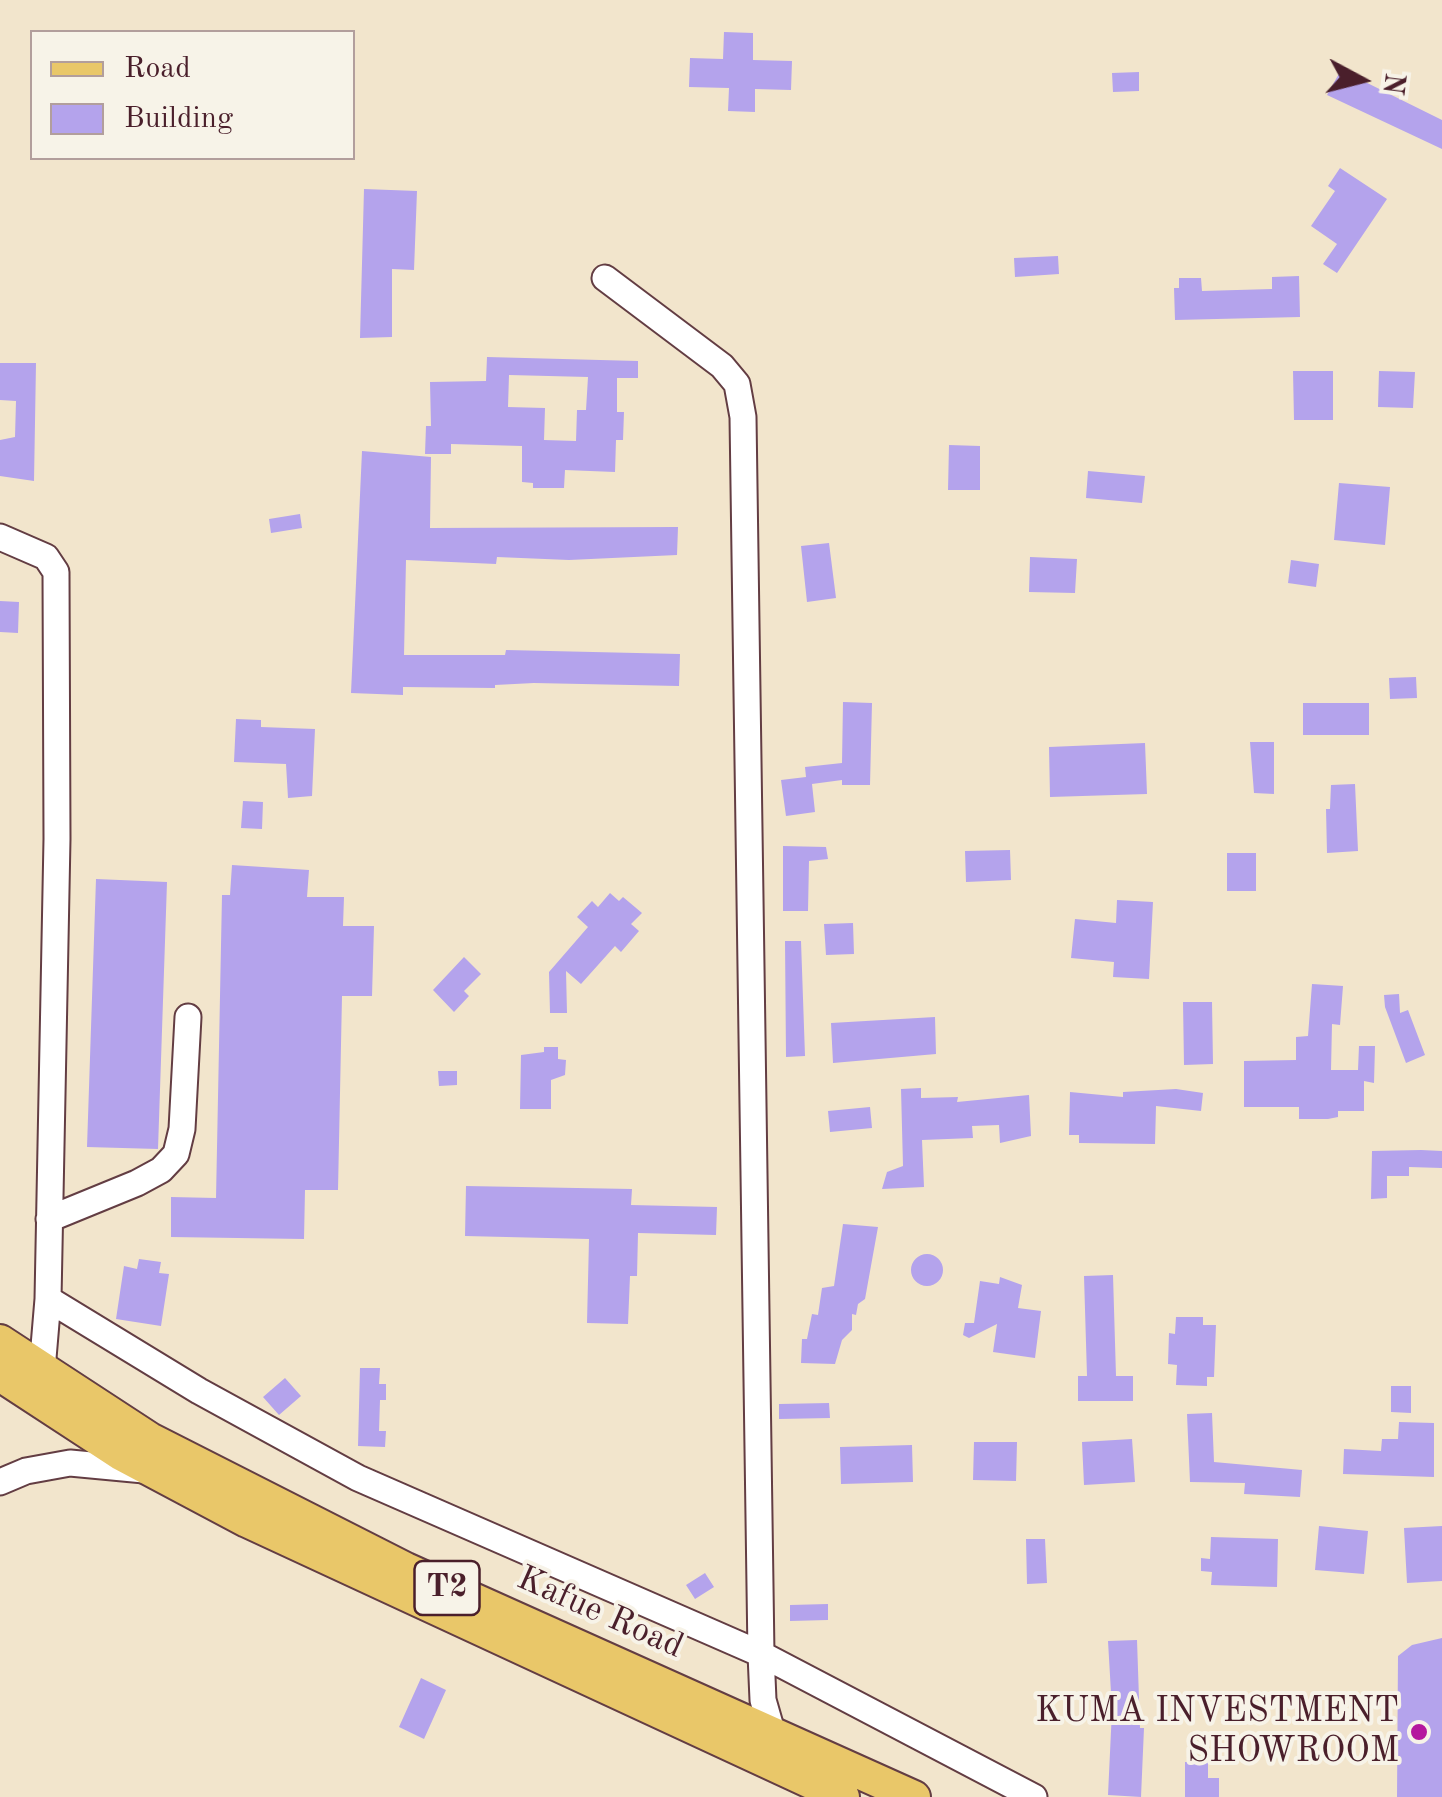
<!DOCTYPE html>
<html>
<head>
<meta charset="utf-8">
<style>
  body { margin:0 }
  #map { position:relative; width:1442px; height:1797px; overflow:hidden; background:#f2e5cc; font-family:"Old Standard TT",serif }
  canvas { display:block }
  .legend { position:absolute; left:30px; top:30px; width:325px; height:130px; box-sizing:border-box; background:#f7f3e8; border:2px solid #b29e9c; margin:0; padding:12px 18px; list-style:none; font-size:30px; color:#4a1f2b }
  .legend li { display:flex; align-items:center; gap:20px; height:50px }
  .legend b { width:50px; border:2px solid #b29e9c }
  .north { position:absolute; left:1312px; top:30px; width:100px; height:100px; -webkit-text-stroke:8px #f7f3e8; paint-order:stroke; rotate:97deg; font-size:28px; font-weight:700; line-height:40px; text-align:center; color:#4a1f2b }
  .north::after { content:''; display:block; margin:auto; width:35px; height:45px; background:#4a1f2b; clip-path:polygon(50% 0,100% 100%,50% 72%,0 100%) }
</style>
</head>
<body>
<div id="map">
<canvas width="1442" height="1797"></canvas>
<ul class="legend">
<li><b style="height:12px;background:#e9c769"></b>Road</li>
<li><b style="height:28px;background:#b4a3ec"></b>Building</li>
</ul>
<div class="north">N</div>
</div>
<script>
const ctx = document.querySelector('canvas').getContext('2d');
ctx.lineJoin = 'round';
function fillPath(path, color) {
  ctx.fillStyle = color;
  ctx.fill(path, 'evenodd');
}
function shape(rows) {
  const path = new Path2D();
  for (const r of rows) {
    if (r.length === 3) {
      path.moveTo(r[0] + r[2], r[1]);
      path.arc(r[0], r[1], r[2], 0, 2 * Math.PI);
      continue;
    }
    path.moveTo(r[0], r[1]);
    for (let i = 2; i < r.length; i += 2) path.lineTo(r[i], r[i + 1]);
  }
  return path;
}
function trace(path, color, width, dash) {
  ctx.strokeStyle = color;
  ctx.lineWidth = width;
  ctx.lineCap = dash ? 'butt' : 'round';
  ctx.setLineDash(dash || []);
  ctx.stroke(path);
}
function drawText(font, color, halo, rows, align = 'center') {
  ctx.font = font + ' "Old Standard TT",serif';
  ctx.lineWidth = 8;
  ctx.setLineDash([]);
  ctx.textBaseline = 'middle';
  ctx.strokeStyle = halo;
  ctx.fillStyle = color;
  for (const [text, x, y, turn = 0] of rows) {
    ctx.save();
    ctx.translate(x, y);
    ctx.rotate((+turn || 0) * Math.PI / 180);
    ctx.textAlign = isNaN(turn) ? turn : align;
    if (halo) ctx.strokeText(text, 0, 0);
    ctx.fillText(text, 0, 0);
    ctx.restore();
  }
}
fillPath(shape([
  [724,32,753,33,753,60,792,61,791,90,755,89,755,112,728,111,729,88,689,87,690,58,723,59],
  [1341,70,1442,120,1442,149,1327,95],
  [1139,72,1139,91,1113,92,1112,73],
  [1340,168,1387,199,1337,273,1323,264,1337,244,1311,226,1335,191,1328,186],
  [364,189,417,191,414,270,392,269,392,337,360,338],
  [1058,256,1059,274,1015,277,1014,258],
  [1299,276,1300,317,1175,320,1174,288,1179,288,1179,278,1201,278,1202,291,1272,289,1272,277],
  [487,357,638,361,638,378,617,378,617,412,624,412,623,440,616,440,615,472,565,470,564,488,533,488,533,483,522,482,522,446,451,444,451,454,425,454,426,426,431,426,430,382,486,381],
  [509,375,588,377,586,410,577,410,576,441,544,440,545,408,508,407],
  [0,363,36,363,34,481,0,476,0,440,15,437,16,401,0,400],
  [1293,371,1333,371,1333,420,1294,420],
  [1379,371,1415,372,1413,408,1378,407],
  [949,445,980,446,980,490,948,490],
  [362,451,431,457,430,528,678,527,677,555,569,560,497,557,496,564,406,560,404,655,505,655,506,650,680,654,679,686,534,683,495,685,495,688,403,687,403,695,351,693],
  [1088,471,1145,476,1142,503,1086,498],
  [1339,483,1390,487,1385,545,1334,540],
  [300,514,302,528,271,533,269,519],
  [829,543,836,598,807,602,801,546],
  [1030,557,1077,559,1075,593,1029,592],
  [1291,560,1319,564,1316,587,1288,583],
  [0,601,19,602,18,633,0,632],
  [1416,677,1417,698,1390,699,1389,678],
  [843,702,872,703,870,785,842,785,842,780,812,784,815,812,786,816,781,780,806,777,805,767,842,763],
  [1303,703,1369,703,1369,735,1303,735],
  [236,719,261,720,261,727,315,729,312,796,288,798,286,764,234,762],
  [1250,742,1274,742,1274,794,1254,793],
  [1145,743,1147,794,1050,797,1049,747],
  [1355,784,1358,851,1327,853,1326,809,1330,809,1331,785],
  [243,801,263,802,262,829,241,828],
  [783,846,826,847,828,859,809,861,808,911,783,911],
  [1010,850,1011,880,966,882,965,851],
  [1227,853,1256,853,1256,891,1227,891],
  [232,865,309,870,307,897,344,897,343,926,374,926,372,996,342,996,338,1190,305,1190,304,1239,171,1237,171,1197,216,1198,222,895,230,895],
  [96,879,167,882,158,1149,87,1147],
  [610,893,619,901,623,897,642,913,631,924,639,931,621,952,615,946,581,984,566,971,567,1013,550,1013,549,972,588,927,577,917,592,901,598,907],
  [1117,900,1153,902,1149,979,1113,977,1114,962,1071,958,1075,919,1116,923],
  [853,923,854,954,826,955,824,924],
  [785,941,801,941,805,1056,786,1057],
  [464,957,481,974,464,991,469,996,454,1012,433,990],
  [1312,984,1343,986,1340,1025,1332,1024,1331,1070,1358,1070,1359,1046,1375,1046,1374,1083,1364,1081,1364,1111,1338,1111,1338,1117,1328,1119,1299,1119,1299,1107,1244,1107,1244,1061,1296,1060,1296,1037,1308,1036],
  [1399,994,1400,1013,1408,1010,1425,1055,1406,1063,1385,1007,1384,995],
  [1183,1002,1212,1002,1213,1064,1184,1065],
  [935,1017,936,1054,833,1063,831,1023],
  [544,1047,558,1047,558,1059,566,1060,565,1075,551,1080,551,1109,520,1109,521,1055,544,1052],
  [438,1071,457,1071,457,1085,439,1086],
  [921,1088,921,1098,958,1097,957,1102,1029,1095,1031,1136,1000,1143,999,1125,972,1126,973,1138,922,1140,924,1187,882,1189,887,1172,903,1166,901,1089],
  [1176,1089,1203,1093,1201,1111,1156,1106,1155,1144,1079,1143,1079,1135,1069,1135,1070,1092,1123,1097,1123,1092],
  [870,1107,872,1128,830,1132,828,1111],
  [1421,1150,1442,1151,1442,1168,1409,1167,1409,1176,1387,1176,1387,1198,1371,1199,1372,1151],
  [466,1186,632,1189,631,1205,717,1207,716,1235,638,1233,637,1276,630,1276,628,1324,587,1323,589,1239,465,1236],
  [843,1224,878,1227,865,1299,858,1304,856,1315,852,1314,852,1330,842,1340,835,1364,801,1363,802,1339,807,1339,812,1314,818,1315,822,1288,834,1286],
  [927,1270,16],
  [139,1259,161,1262,159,1273,169,1274,161,1326,116,1319,124,1266,137,1269],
  [1113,1275,1116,1376,1133,1376,1133,1401,1078,1401,1078,1376,1087,1376,1084,1276],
  [1000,1277,1022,1285,1018,1308,1041,1311,1035,1358,993,1352,997,1324,969,1338,963,1335,965,1323,974,1323,980,1281,999,1284],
  [1176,1317,1203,1317,1203,1325,1216,1325,1214,1377,1207,1377,1207,1386,1176,1385,1177,1365,1168,1364,1169,1333,1175,1334],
  [360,1368,380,1368,379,1384,386,1384,386,1400,380,1400,379,1431,386,1431,385,1447,358,1446],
  [285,1378,301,1396,279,1415,263,1397],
  [1391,1386,1411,1386,1411,1413,1391,1412],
  [829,1403,830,1418,779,1419,779,1404],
  [1212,1413,1214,1462,1302,1470,1300,1497,1244,1494,1245,1483,1190,1482,1187,1414],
  [1399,1422,1434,1423,1434,1477,1343,1474,1344,1449,1381,1451,1382,1439,1398,1439],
  [1132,1439,1135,1482,1084,1485,1082,1442],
  [974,1442,1017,1442,1016,1481,973,1480],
  [912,1445,913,1482,841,1484,840,1447],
  [1319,1526,1368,1531,1364,1574,1315,1570],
  [1442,1526,1442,1581,1407,1583,1404,1528],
  [1211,1537,1278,1539,1277,1587,1211,1585,1212,1572,1201,1571,1201,1558,1210,1559],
  [1026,1539,1045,1539,1047,1583,1027,1584],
  [705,1573,714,1587,695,1599,686,1585],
  [828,1604,828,1620,790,1621,790,1605],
  [1442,1638,1442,1797,1397,1797,1398,1656,1412,1645],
  [1137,1640,1140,1728,1144,1728,1141,1797,1108,1795,1112,1710,1108,1641],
  [421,1678,446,1690,424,1739,399,1727],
  [1185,1762,1208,1762,1208,1778,1219,1778,1219,1797,1185,1797]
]), '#b4a3ec');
const minor = shape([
  [605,278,722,366,737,384,743,417,761,1654,763,1700,773,1735],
  [0,537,46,557,56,572,57,839,48,1299,42,1370],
  [49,1219,137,1183,161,1170,176,1154,182,1129,188,1017],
  [48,1299,199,1391,358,1478,761,1654,1034,1797],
  [0,1482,26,1471,70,1463,144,1470]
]);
const major = shape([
  [0,1341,150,1439,406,1569,914,1797],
  [0,1375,121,1454,247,1521,843,1797]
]);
trace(minor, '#633d43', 29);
trace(major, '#633d43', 36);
trace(minor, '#fff', 25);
trace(major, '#e9c769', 32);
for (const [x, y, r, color] of [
  [1419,1732,10,"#b5179e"]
]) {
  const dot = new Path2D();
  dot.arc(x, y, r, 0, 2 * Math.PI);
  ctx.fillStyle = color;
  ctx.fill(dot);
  trace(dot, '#f7f3e8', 4);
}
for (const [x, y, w] of [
  [447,1588,65]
]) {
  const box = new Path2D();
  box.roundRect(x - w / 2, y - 27, w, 54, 8);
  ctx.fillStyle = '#f7f3e8';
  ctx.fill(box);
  trace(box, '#4a1f2b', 2.5);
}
drawText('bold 32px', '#4a1f2b', null, [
  ["T2",447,1588]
]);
drawText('35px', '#4a1f2b', '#f7f3e8', [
  ["Kafue Road",600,1613,24]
]);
drawText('35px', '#4a1f2b', '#f7f3e8', [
  ["KUMA INVESTMENT",1399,1712],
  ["SHOWROOM",1399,1752]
], 'right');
</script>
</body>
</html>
